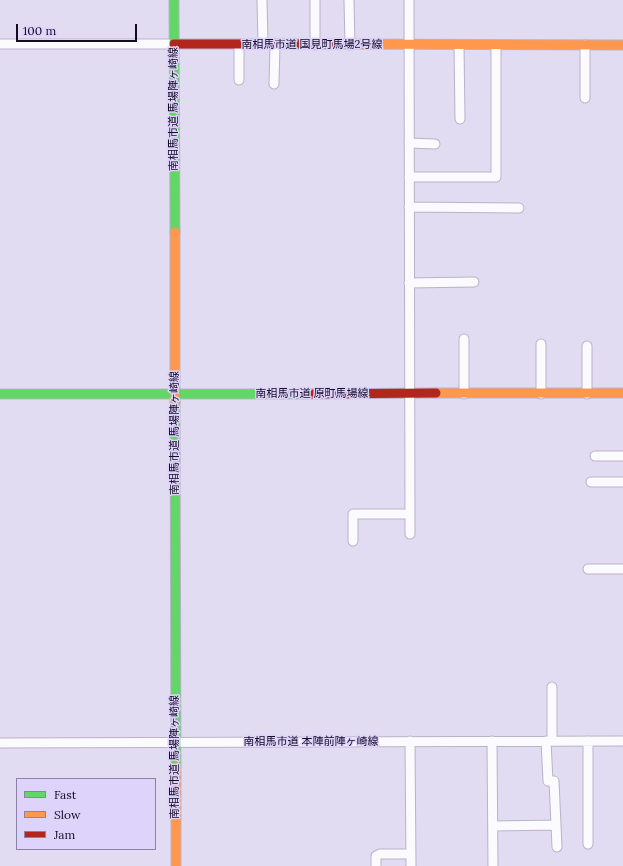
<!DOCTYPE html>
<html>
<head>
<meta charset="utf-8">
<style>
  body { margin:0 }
  #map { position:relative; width:623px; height:866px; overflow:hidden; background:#e2dcf2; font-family:Lora,serif }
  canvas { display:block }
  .legend { position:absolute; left:16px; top:778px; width:140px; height:72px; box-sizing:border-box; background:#ded3fb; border:1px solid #8d83a5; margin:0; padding:5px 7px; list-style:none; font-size:12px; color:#140c23 }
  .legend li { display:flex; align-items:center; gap:8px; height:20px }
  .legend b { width:20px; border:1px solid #8d83a5 }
  .scale { position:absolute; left:16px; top:24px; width:121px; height:18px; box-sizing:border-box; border:2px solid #140c23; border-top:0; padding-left:5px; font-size:12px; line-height:14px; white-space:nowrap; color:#140c23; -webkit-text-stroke:3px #ded3fb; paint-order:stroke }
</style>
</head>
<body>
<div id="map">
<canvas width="623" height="866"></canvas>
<ul class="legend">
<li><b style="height:5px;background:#63d668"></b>Fast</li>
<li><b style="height:5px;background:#ff974d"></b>Slow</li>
<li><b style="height:5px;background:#b3261e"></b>Jam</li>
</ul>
<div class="scale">100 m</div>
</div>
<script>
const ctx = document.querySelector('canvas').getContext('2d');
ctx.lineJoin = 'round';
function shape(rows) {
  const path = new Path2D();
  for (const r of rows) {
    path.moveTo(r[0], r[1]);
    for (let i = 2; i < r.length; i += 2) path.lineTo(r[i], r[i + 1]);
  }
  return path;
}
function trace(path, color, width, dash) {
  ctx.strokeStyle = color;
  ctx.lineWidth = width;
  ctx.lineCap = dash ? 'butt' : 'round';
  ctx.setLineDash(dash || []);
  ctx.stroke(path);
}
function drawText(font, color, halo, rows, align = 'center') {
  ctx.font = font + ' Lora,"Noto Sans JP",serif';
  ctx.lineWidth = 3;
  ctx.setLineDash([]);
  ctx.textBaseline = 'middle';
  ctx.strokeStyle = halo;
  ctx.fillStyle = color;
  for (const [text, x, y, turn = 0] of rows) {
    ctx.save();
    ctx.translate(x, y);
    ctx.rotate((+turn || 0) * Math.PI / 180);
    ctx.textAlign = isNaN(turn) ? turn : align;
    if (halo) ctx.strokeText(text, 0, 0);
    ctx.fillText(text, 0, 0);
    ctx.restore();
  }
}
const street = shape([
  [262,0,263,44],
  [409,0,410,534],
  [349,1,350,45],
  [0,44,174,44],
  [315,45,315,0],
  [459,45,460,119],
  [585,45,585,98],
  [239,80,239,45],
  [274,84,275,45],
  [409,143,435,144],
  [409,177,496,177,496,45],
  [409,207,519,208],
  [409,283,474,282],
  [464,394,464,339],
  [541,394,541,344],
  [587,394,587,346],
  [595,456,623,456],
  [591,482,623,482],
  [353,541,353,514,410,514],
  [588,569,623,569],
  [552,687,552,741],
  [410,741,411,866],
  [492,741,493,866],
  [546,741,548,781,554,781,557,847],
  [588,741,588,844],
  [0,743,623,741],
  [493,826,556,825],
  [376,866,376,856,380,854,411,854]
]);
const fast = shape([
  [174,0,175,232],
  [0,394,306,394],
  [175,402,176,767]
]);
const slow = shape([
  [331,44,623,45],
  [175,232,175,402],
  [436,393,623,393],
  [176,767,176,866]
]);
const jam = shape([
  [174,44,331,44],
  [306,394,436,393]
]);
trace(street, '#b9b2c8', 11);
trace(fast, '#b9b2c8', 11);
trace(slow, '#b9b2c8', 11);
trace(jam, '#b9b2c8', 11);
trace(street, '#fbfafd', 9);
trace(fast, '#63d668', 9);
trace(slow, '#ff974d', 9);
trace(jam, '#b3261e', 9);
drawText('11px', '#140c23', '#ded3fb', [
  ["南相馬市道 国見町馬場2号線",312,45],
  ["南相馬市道 馬場陣ヶ崎線",174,109,-90],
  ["南相馬市道 原町馬場線",312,394],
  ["南相馬市道 馬場陣ヶ崎線",175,433,-90],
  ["南相馬市道 本陣前陣ヶ崎線",311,742],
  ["南相馬市道 馬場陣ヶ崎線",175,757,-90]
]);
</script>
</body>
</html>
